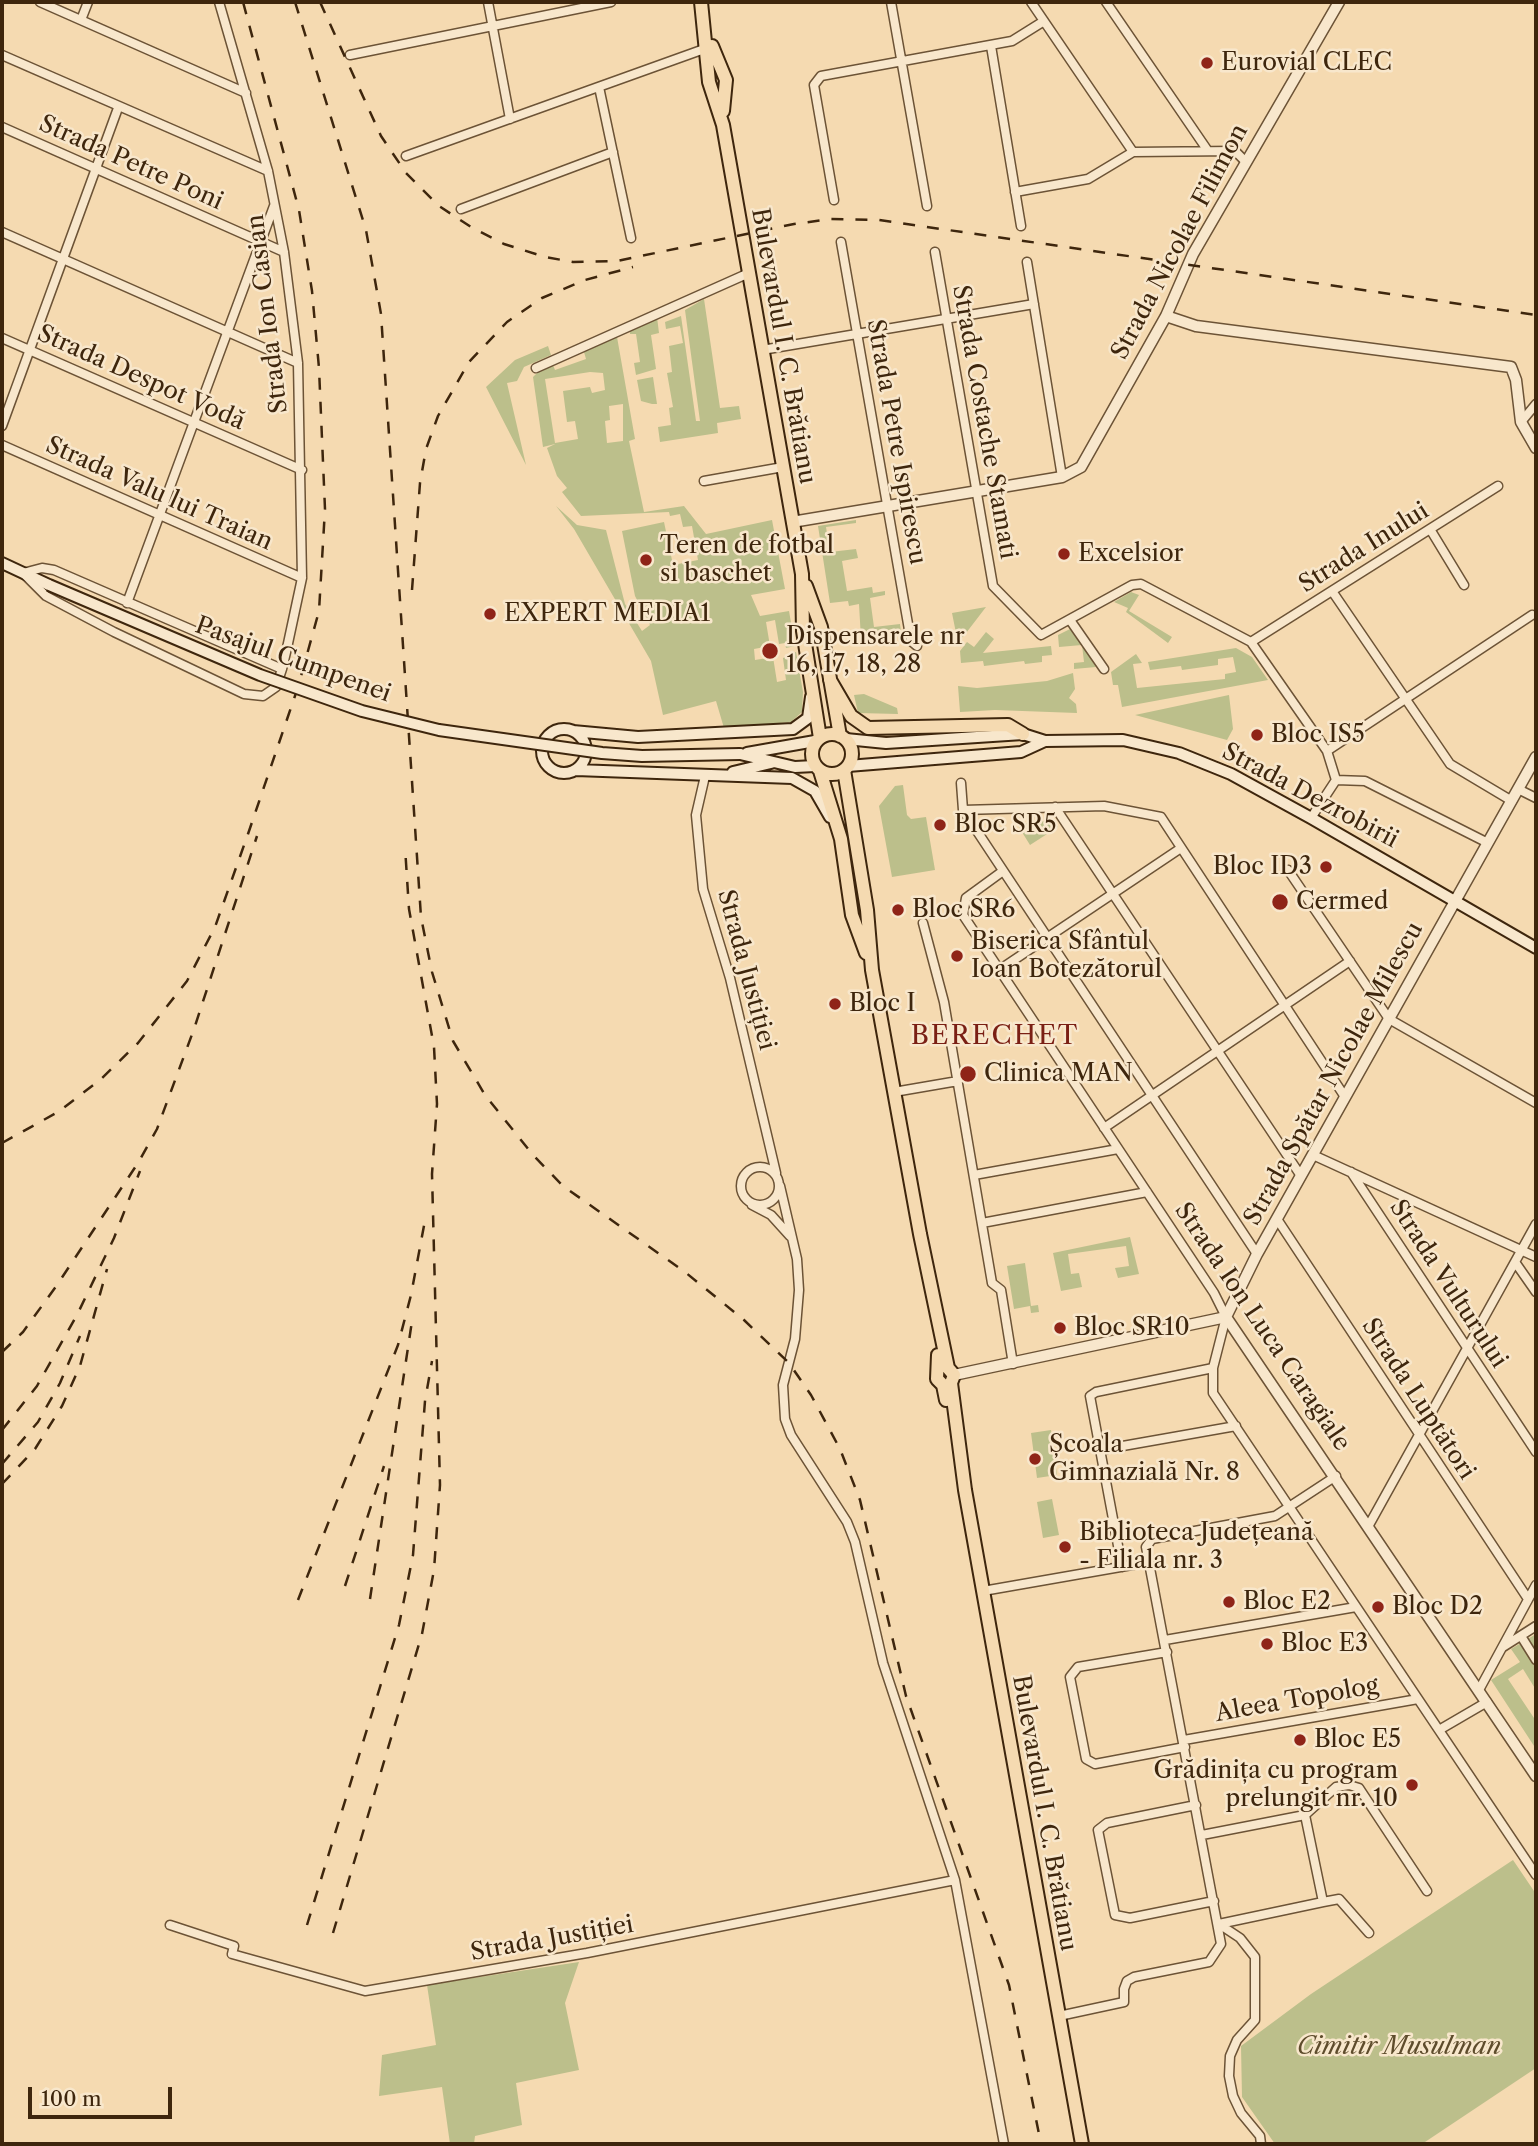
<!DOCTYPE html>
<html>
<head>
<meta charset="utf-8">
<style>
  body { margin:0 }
  #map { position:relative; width:1538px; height:2146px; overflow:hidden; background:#f5dab1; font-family:"Libre Caslon Text",serif }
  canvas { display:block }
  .frame { position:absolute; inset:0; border:4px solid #3e260d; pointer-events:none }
  .scale { position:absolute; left:28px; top:2087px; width:144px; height:32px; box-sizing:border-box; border:4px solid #3e260d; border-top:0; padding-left:9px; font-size:21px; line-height:24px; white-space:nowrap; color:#3e260d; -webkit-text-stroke:5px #f8e7cc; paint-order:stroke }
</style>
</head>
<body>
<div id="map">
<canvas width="1538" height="2146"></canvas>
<div class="frame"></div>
<div class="scale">100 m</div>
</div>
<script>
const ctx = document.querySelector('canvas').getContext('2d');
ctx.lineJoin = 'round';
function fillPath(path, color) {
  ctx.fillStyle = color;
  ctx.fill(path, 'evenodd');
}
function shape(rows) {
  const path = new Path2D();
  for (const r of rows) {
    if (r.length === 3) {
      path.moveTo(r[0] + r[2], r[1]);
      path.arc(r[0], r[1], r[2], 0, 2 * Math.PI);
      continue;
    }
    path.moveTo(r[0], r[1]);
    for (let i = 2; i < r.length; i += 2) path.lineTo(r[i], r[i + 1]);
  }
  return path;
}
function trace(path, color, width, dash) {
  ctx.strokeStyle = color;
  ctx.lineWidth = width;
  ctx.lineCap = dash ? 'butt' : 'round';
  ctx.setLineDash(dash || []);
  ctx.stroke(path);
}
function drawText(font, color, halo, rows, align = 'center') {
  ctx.font = font + ' "Libre Caslon Text",serif';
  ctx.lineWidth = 5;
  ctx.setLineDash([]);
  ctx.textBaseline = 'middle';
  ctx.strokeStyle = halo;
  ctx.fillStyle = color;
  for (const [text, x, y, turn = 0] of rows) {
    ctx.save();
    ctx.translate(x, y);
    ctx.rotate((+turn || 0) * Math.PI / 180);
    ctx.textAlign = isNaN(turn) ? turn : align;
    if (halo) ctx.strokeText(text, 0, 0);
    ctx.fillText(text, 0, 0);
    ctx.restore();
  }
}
fillPath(shape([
  [704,299,720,408,739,406,741,419,717,423,718,433,660,442,658,427,671,425,669,408,673,407,667,373,672,372,669,346,683,343,680,326,666,329,665,322,681,316,696,421,700,421,685,310],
  [657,317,659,333,651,335,656,369,636,375,634,363,640,362,636,334,630,334,630,331],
  [617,337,635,439,629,441,644,512,684,506,706,534,772,520,785,589,751,595,760,616,789,611,795,646,786,648,785,643,779,644,775,620,766,622,770,646,754,649,755,660,773,657,777,682,786,680,783,658,796,652,803,692,802,712,791,722,724,728,716,701,663,715,651,661,574,529,556,506,577,525,606,530,625,604,642,631,650,625,635,596,622,531,664,522,673,565,698,560,692,526,683,527,680,514,670,516,669,512,581,516,562,492,567,488,557,476,547,448,555,444,543,447,533,377,540,370,553,365,555,370,586,359,584,352],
  [590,372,603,373,605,390,592,393,590,387,563,391,567,422,575,421,578,439,555,443,545,379],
  [623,404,623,441,607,443,605,421,610,420,609,406],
  [548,346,551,355,524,367,517,381,507,383,526,465,486,387,515,360],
  [653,377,657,404,652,404,641,401,637,380],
  [856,520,856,523,826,527,830,552,856,549,858,558,842,561,847,591,872,587,873,593,885,591,885,595,870,598,874,627,900,624,901,632,861,639,859,604,849,606,848,601,830,603,818,526],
  [1131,592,1139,595,1129,611,1172,637,1168,643,1126,612,1128,608,1114,602],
  [986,607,963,637,957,638,952,613],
  [1070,629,1082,645,1096,667,1074,669,1074,663,1084,662,1082,645,1059,647,1058,635],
  [986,632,994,639,983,653,1051,646,1052,655,1042,656,1042,662,1025,664,1024,661,984,666,983,661,961,663,960,651,967,642,974,647],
  [1236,648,1252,657,1268,680,1122,707,1118,685,1113,685,1111,672,1136,654,1142,663,1133,664,1137,688,1225,679,1225,674,1236,672,1233,657,1218,659,1218,665,1182,670,1181,666,1150,670,1148,662],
  [1073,673,1075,689,1069,698,1076,704,1077,713,995,710,960,712,958,686,977,688,1047,681],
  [864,694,897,708,898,714,858,713,854,695],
  [1229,695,1233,729,1227,740,1135,715],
  [903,785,907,815,911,819,926,817,935,870,892,877,879,806,895,786],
  [1054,820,1058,827,1030,845,1017,824],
  [1130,1237,1139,1274,1118,1278,1115,1268,1129,1266,1126,1246,1068,1254,1071,1274,1079,1273,1082,1287,1061,1291,1053,1253],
  [1025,1263,1031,1306,1038,1305,1039,1312,1031,1313,1030,1306,1014,1309,1007,1266],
  [1051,1430,1057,1475,1037,1478,1031,1433],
  [1052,1499,1059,1535,1043,1538,1037,1502],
  [1536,1634,1536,1690,1523,1669,1508,1679,1536,1721,1536,1749,1491,1680,1520,1662,1511,1649],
  [1513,1860,1536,1894,1536,2068,1422,2144,1275,2144,1242,2097,1241,2046,1311,1994],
  [579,1962,565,2003,579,2070,516,2083,522,2125,475,2136,474,2144,450,2144,442,2087,379,2096,382,2055,436,2045,427,1985]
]), '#bcbf8b');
const minor = shape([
  [40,2,246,93],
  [219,2,268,171,284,252,298,363,302,578,287,648,282,669,276,687,263,696,244,694,114,632,46,596,23,573,42,568,54,570,282,669],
  [488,2,510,119],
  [891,2,927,206],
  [1031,2,1133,152],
  [1106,2,1208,151],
  [81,20,88,2],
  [991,46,1021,226],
  [2,55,268,171],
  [350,55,611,2],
  [599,87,631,238],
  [2,127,284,252],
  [406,156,707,48],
  [1015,192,1088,179,1133,152,1235,151,1246,162],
  [834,200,814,85,821,76,1012,41,1044,21],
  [461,209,613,152],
  [2,232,298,363],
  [841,242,911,641,917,646],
  [935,252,993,586,1041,635,1132,585,1141,584,1251,642,1327,751,1336,780],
  [1027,262,1062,477],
  [2,338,302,470],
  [762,350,1034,304],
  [536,368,749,273],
  [1521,422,1536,404],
  [2,426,118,108],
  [2,445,302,578],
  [704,481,783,467],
  [1430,529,1464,585],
  [1332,591,1450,764,1512,801],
  [127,603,274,206],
  [1070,620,1104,669],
  [1251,642,1498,486],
  [1327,751,1532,615],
  [705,776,696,815,703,889,730,978,776,1173],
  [1336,780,1365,781,1488,843],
  [961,783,963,810,1257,1254],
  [1518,789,1536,798],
  [1055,807,1301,1176],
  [963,810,1104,806,1161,817,1345,1097],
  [1311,818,1336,780],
  [1288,870,1389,1019,1536,1103],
  [1003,871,966,898,963,915,1214,1293,1226,1317,1213,1368,1213,1393,1536,1875],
  [923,923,944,1002,992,1283,1001,1290,1013,1364],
  [999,970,1181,848],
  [894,1092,958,1081],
  [1104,1128,1350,961],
  [1313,1155,1536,1257],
  [760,1186,19],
  [1351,1172,1536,1452],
  [974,1175,1118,1149],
  [780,1186,797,1259,799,1290,795,1339,783,1385,785,1419,791,1435,847,1522,855,1542,883,1663,955,1880,1004,2144],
  [752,1205,771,1215,790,1236],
  [1277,1219,1528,1599],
  [982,1223,1147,1192],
  [1515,1262,1536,1292],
  [1100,1450,1236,1426],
  [1369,1525,1536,1224],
  [1122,1567,1090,1396,1096,1392,1213,1368],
  [983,1591,1149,1562],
  [1521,1636,1536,1660],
  [1165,1640,1356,1607],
  [1503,1647,1536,1626],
  [1167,1652,1078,1667,1070,1677,1086,1759,1095,1764,1185,1747],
  [1479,1690,1536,1585],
  [1439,1730,1487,1702],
  [1184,1740,1418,1699],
  [1196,1805,1107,1823,1098,1830,1115,1915,1130,1918,1214,1901],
  [1202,1835,1305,1815,1336,1787,1349,1785,1359,1788,1427,1891],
  [1323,1902,1339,1899,1369,1933],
  [1219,1924,1240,1938,1255,1957,1255,2020,1237,2040,1230,2056,1229,2076,1233,2096,1241,2113,1260,2136,1261,2144],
  [1219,1924,1323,1902,1305,1815],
  [170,1925,234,1946,232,1954,365,1991,587,1953,955,1880],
  [1059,2016,1124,2002,1124,1989,1127,1981,1134,1977,1209,1962,1221,1944,1146,1547,1152,1539,1275,1516,1336,1476]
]);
const tertiary = shape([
  [1166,316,1196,326,1511,367,1516,380,1521,422,1536,448],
  [792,522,1062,477,1081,467,1166,316,1193,254,1339,2],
  [1226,1317,1536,1776],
  [954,1375,1226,1317,1257,1254,1536,757]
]);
const secondary = shape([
  [2,563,49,585],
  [564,751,22],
  [573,731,638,737,793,729,808,718,811,697],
  [846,739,886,743,1023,734,1045,741,1123,740,1179,753,1231,774,1311,818,1536,948],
  [747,753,815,741],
  [740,754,795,767,815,766],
  [848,766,1021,752,1045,741],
  [576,770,792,778,815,791,830,817],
  [733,772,771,763]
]);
const primary = shape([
  [701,2,709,82,723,125,802,574,803,631,820,738],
  [712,46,726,80,723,111],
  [806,586,821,627,840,736],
  [830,680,851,716,868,728,1008,725,1023,734],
  [832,754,20],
  [844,770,867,910,872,970,920,1234,948,1368],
  [820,771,841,839,852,915,866,953],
  [938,1355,937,1379,943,1385,946,1400],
  [948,1368,954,1375,951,1383,965,1490,1082,2144]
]);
trace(minor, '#6c5336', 11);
trace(tertiary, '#6c5336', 13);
trace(secondary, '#3e260d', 14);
trace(primary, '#3e260d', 16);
trace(minor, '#f8e7cc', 8);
trace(tertiary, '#f8e7cc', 10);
trace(secondary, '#f8e7cc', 10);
trace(primary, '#f5dab1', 12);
trace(shape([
  [295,2,366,230,381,314,421,917,432,972,453,1041,485,1095,533,1155,563,1186,685,1272,744,1320,789,1363,811,1395,840,1449,860,1500,906,1696,1009,1985,1041,2144],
  [320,2,381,136,406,173,439,206,471,227,504,244,545,257,573,262,617,261,794,224,831,219,879,220,1536,315],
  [412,590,420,483,426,449,438,416,469,362,507,322,542,298,585,280,633,267],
  [2,1143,58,1112,100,1080,138,1043,187,981,215,927,248,834,298,687,319,611,325,509,319,368,312,291,299,210,243,2],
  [2,1352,23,1332,57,1285,138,1163,157,1129,194,1029,257,836],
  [2,1430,37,1386,77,1315,114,1238,140,1171],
  [2,1464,38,1422,60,1383,80,1336],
  [2,1484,35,1449,62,1406,80,1366,107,1269],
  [345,1586,384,1466],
  [370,1599,412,1321],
  [298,1600,398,1345,411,1295,426,1215],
  [307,1925,399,1625,413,1555,425,1401,432,1361],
  [333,1933,422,1634,434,1570,440,1485,432,1174,437,1104,434,1047,409,909,405,847]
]), '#3e260d', 2.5, [12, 12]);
const secondaryBridge = shape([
  [49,585,260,675,362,711,439,730,602,753,642,756,740,754]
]);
trace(secondaryBridge, '#3e260d', 14, []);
trace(secondaryBridge, '#f8e7cc', 10);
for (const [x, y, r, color] of [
  [1207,63,7,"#8f2418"],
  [1064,554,7,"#8f2418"],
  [646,560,7,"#8f2418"],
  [490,614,7,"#8f2418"],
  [770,651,9,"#8f2418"],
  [1257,735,7,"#8f2418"],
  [940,825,7,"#8f2418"],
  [1326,867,7,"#8f2418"],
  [1280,902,9,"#8f2418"],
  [898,910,7,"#8f2418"],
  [957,956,7,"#8f2418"],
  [835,1004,7,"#8f2418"],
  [968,1074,9,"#8f2418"],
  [1060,1328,7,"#8f2418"],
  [1035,1459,7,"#8f2418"],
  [1065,1547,7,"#8f2418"],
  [1229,1602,7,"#8f2418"],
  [1378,1607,7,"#8f2418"],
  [1267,1644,7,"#8f2418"],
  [1300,1740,7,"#8f2418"],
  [1412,1785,7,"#8f2418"]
]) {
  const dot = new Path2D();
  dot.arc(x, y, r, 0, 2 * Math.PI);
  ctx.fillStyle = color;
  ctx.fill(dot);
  trace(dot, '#f8e7cc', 2.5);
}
drawText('24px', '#3e260d', '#f8e7cc', [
  ["Eurovial CLEC",1221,63],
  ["Teren de fotbal",660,546],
  ["si baschet",660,574],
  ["Excelsior",1078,554],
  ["EXPERT MEDIA1",504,614],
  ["Dispensarele nr",786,637],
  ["16, 17, 18, 28",786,665],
  ["Bloc IS5",1271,735],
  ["Bloc SR5",954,825],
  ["Bloc ID3",1312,867,"right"],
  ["Cermed",1296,902],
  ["Bloc SR6",912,910],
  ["Biserica Sfântul",971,942],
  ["Ioan Botezătorul",971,970],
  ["Bloc I",849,1004],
  ["Clinica MAN",984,1074],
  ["Bloc SR10",1074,1328],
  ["Școala",1049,1445],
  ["Gimnazială Nr. 8",1049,1473],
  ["Biblioteca Județeană",1079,1533],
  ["- Filiala nr. 3",1079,1561],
  ["Bloc E2",1243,1602],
  ["Bloc D2",1392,1607],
  ["Bloc E3",1281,1644],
  ["Bloc E5",1314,1740],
  ["Grădinița cu program",1398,1771,"right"],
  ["prelungit nr. 10",1398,1799,"right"]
], 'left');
drawText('24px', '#3e260d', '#f8e7cc', [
  ["Strada Petre Poni",131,163,24],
  ["Strada Nicolae Filimon",1180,242,-62],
  ["Strada Ion Casian",268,314,-97],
  ["Bulevardul I. C. Brătianu",783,346,80],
  ["Strada Despot Vodă",141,378,24],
  ["Strada Costache Stamati",984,422,80],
  ["Strada Petre Ispirescu",896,442,80],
  ["Strada Valu lui Traian",159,494,24],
  ["Strada Inului",1364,548,-32],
  ["Pasajul Cumpenei",293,660,20],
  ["Strada Dezrobirii",1310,796,28],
  ["Strada Justiției",746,970,75],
  ["Strada Spătar Nicolae Milescu",1334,1074,-61],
  ["Strada Vulturului",1448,1284,57],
  ["Strada Ion Luca Caragiale",1262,1327,56],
  ["Strada Luptători",1418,1399,57],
  ["Aleea Topolog",1297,1700,-10],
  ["Bulevardul I. C. Brătianu",1044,1813,80],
  ["Strada Justiției",552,1939,-10]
]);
drawText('italic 24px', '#5e4c2c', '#f8e7cc', [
  ["Cimitir Musulman",1399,2047]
]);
ctx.letterSpacing = '2px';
drawText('26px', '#7a1f14', '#f8e7cc', [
  ["BERECHET",995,1036]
]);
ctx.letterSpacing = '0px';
</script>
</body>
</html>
